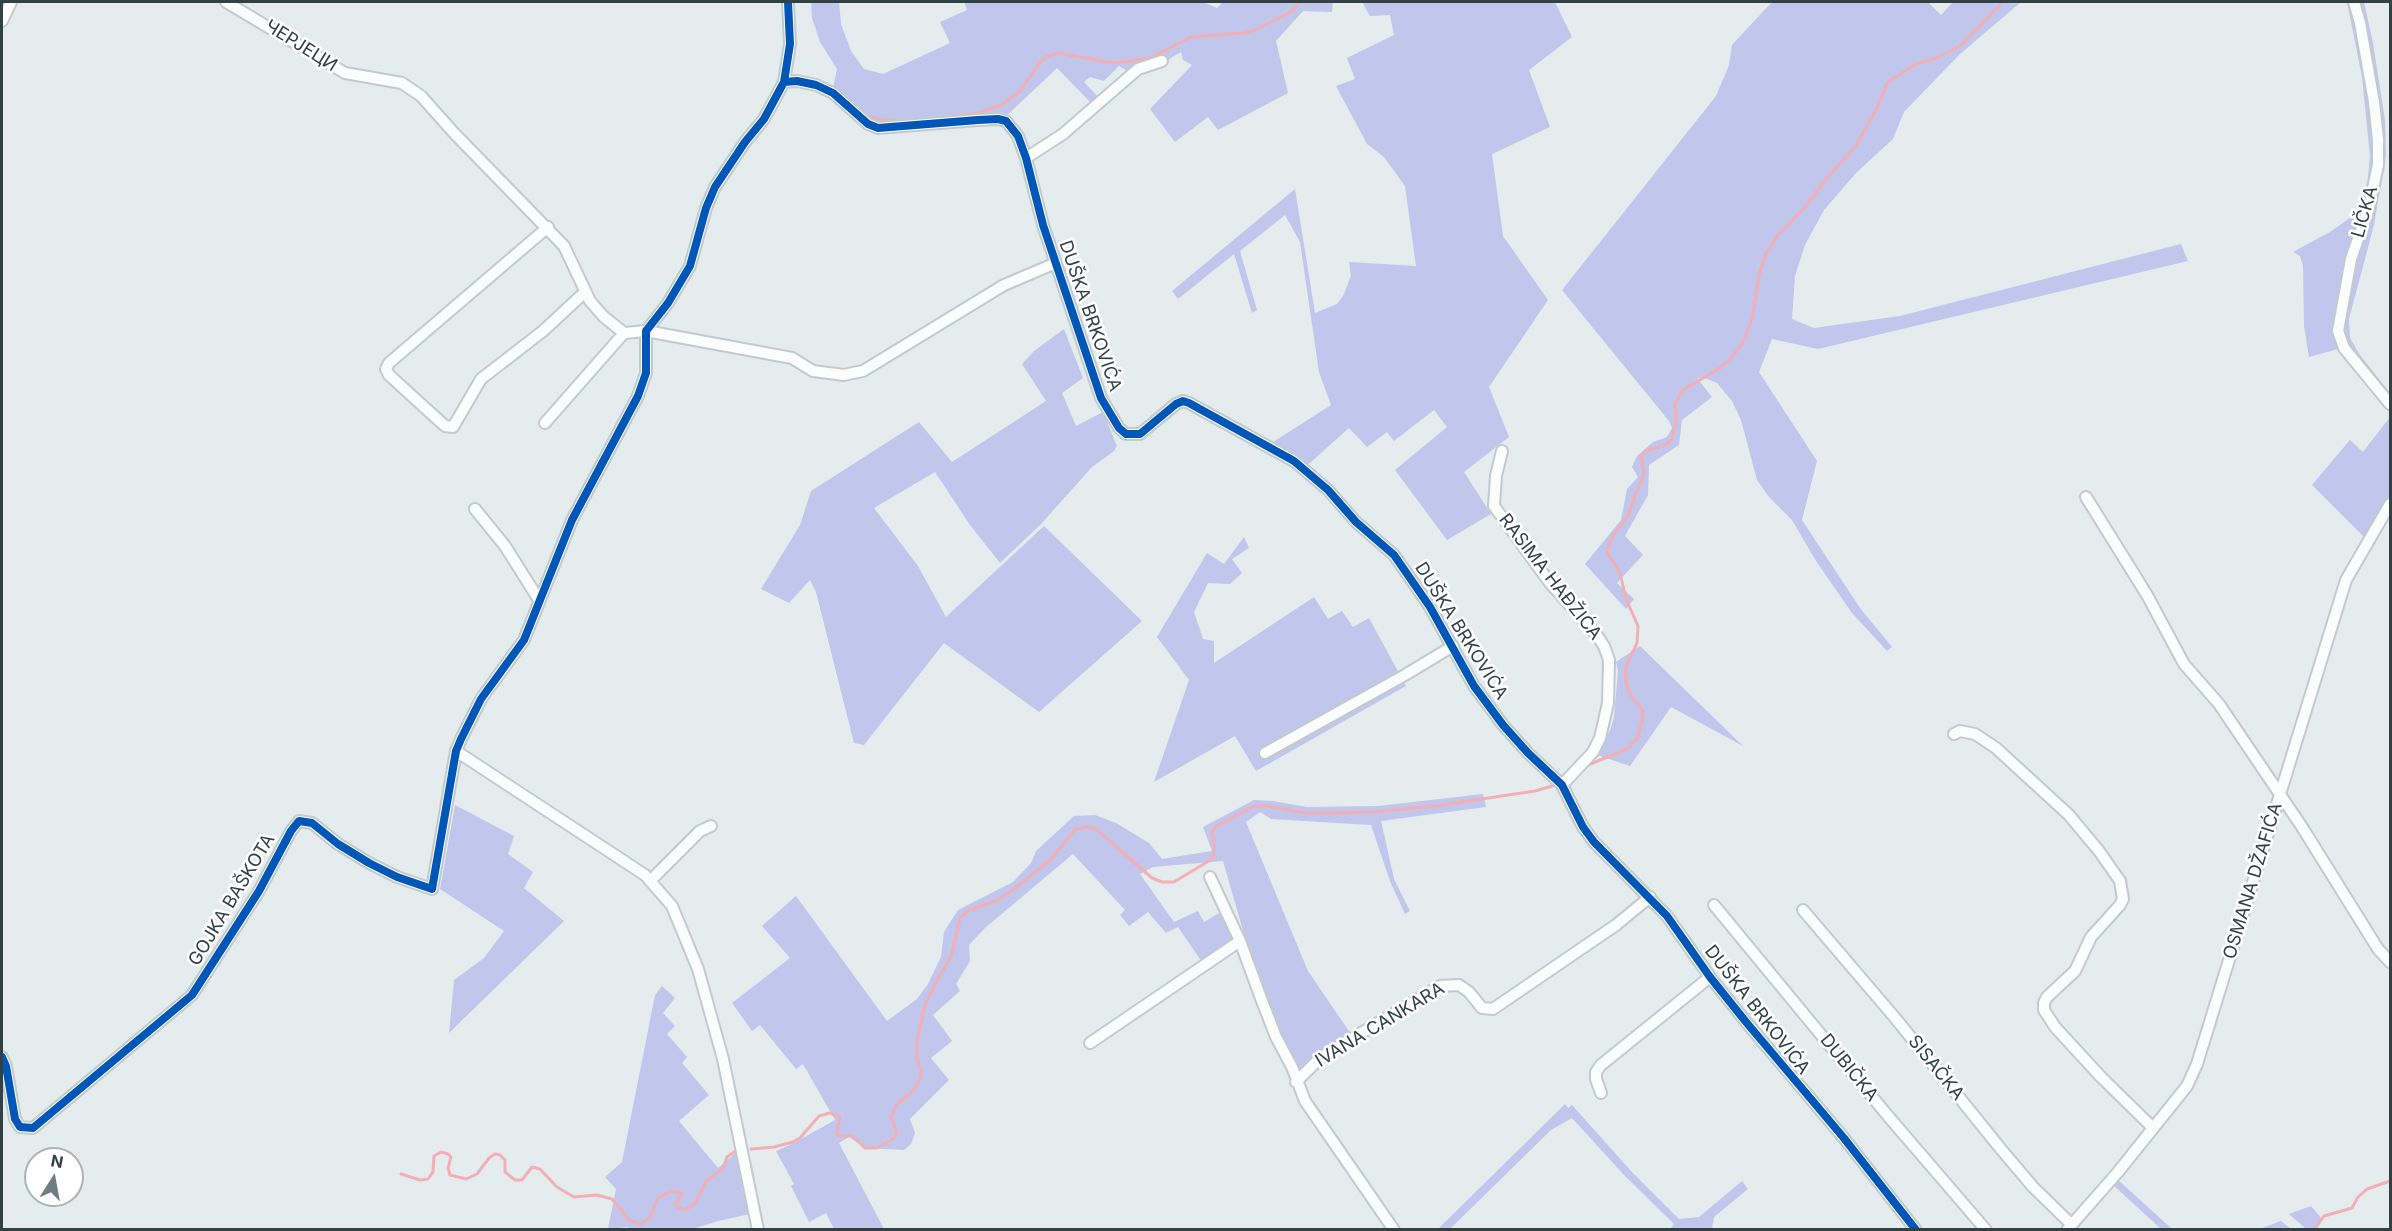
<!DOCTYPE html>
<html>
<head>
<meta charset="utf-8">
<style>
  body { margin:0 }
  #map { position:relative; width:2392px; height:1231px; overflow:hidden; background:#e5ecee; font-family:Inter,sans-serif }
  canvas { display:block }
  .frame { position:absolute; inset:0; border:3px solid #314144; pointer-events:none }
  .north { position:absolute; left:24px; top:1147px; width:60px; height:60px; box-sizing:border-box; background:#fff; border:2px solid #adb3b4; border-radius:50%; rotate:11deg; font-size:16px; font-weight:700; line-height:24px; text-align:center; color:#314144 }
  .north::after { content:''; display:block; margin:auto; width:21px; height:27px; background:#707d80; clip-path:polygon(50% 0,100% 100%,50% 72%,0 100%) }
</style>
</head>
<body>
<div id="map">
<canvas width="2392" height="1231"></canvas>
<div class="frame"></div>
<div class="north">N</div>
</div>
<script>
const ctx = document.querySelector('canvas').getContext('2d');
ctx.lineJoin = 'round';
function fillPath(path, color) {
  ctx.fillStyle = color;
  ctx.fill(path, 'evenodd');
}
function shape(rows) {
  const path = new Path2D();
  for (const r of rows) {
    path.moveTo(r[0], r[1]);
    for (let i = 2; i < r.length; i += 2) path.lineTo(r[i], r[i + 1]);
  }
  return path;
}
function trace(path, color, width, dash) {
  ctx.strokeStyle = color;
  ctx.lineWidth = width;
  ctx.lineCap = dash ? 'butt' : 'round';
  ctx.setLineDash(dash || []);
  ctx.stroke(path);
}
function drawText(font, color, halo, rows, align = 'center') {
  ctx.font = font + ' Inter,sans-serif';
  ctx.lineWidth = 5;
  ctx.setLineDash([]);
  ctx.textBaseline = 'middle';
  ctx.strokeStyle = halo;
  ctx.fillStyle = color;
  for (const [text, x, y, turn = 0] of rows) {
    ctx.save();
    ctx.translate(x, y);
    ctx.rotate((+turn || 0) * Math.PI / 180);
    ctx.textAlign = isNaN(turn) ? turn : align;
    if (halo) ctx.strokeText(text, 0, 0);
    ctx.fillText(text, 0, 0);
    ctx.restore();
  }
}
fillPath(shape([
  [811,2,839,2,841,24,851,51,864,69,883,74,950,43,940,22,967,10,964,2,1203,2,1217,8,1223,2,1333,2,1332,12,1303,11,1276,41,1288,93,1218,130,1208,117,1175,142,1150,109,1192,65,1183,60,1181,52,1154,68,1131,73,1119,66,1104,81,1090,77,1084,82,1099,98,1092,104,1057,68,1001,121,889,133,879,131,832,94,837,69,820,42,812,18],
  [1362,2,1555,2,1572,37,1529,70,1550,127,1492,154,1503,236,1548,300,1489,387,1509,437,1464,472,1491,514,1447,540,1395,470,1447,427,1434,410,1394,441,1387,432,1367,447,1349,428,1302,470,1262,449,1331,405,1319,372,1300,242,1285,215,1240,251,1257,310,1252,313,1234,254,1178,299,1172,291,1295,189,1315,313,1337,304,1343,296,1351,276,1349,262,1416,266,1405,186,1384,157,1367,144,1336,86,1355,79,1347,58,1394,35,1390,15,1370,16],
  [1772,2,1928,2,1941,15,1953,2,2021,2,1959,55,1904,112,1893,139,1857,172,1824,210,1805,245,1795,276,1792,319,1814,328,1900,316,2181,244,2188,261,1818,349,1772,339,1759,372,1817,461,1802,520,1860,608,1892,647,1887,651,1852,613,1816,561,1792,520,1769,497,1757,480,1741,420,1732,401,1717,383,1707,379,1697,378,1712,397,1682,420,1679,445,1649,465,1648,495,1625,536,1643,555,1617,583,1634,599,1626,609,1585,564,1621,520,1627,489,1638,477,1632,467,1637,456,1653,442,1667,437,1672,428,1669,421,1562,290,1716,96,1729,65,1732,45],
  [2347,2,2364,2,2373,43,2385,120,2386,155,2374,225,2349,319,2350,338,2360,355,2390,393,2390,413,2338,349,2309,357,2304,326,2303,266,2300,256,2293,252,2330,232,2347,220,2358,207,2367,187,2370,156,2362,77],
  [1064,329,1083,378,1062,393,1076,426,1103,412,1117,446,1114,451,1092,467,1041,524,1000,563,970,525,935,472,874,508,918,566,946,617,1044,526,1142,621,1039,712,944,643,864,745,854,743,816,592,810,580,789,603,761,589,800,525,811,491,919,422,952,462,1046,401,1022,364,1034,351],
  [2390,417,2390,513,2365,538,2312,485,2350,440,2363,452],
  [1244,537,1249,548,1232,559,1242,573,1230,584,1208,583,1194,612,1203,639,1214,641,1214,663,1314,597,1328,619,1342,611,1353,627,1369,618,1406,686,1256,771,1235,736,1154,782,1189,680,1157,637,1207,553,1224,564],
  [1640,646,1743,746,1671,707,1630,766,1594,754,1610,731,1614,717,1618,671,1616,662],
  [1483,794,1486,807,1381,821,1394,879,1410,911,1405,914,1390,881,1371,825,1271,819,1260,812,1246,822,1308,971,1353,1037,1298,1076,1276,1034,1250,955,1223,861,1153,867,1140,874,1174,922,1198,911,1204,922,1221,912,1235,939,1206,968,1178,927,1166,933,1148,912,1129,926,1120,915,1125,910,1073,854,985,928,969,945,970,961,956,984,960,991,933,1015,952,1041,931,1058,949,1080,910,1119,915,1133,911,1144,904,1150,865,1148,849,1137,839,1143,884,1229,834,1229,826,1213,809,1222,791,1186,794,1184,776,1151,792,1144,835,1120,803,1064,796,1069,760,1025,752,1031,732,1003,790,958,762,926,796,896,887,1021,917,999,928,984,941,957,944,932,958,910,1013,882,1031,863,1036,851,1074,816,1095,815,1116,823,1149,843,1162,859,1212,851,1203,827,1254,800,1273,801,1307,807,1378,806],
  [455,805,514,836,508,854,533,872,524,888,564,921,449,1033,454,980,484,958,504,931,440,889],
  [662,986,675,998,663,1013,675,1026,667,1034,687,1057,682,1063,709,1095,679,1121,718,1168,738,1151,750,1214,718,1221,693,1229,629,1230,628,1227,608,1229,616,1189,605,1177,622,1162,655,995],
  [1565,1104,1568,1108,1572,1105,1631,1171,1679,1219,1699,1217,1742,1181,1748,1189,1714,1217,1712,1229,1670,1229,1674,1224,1624,1175,1572,1118,1551,1130,1450,1229,1438,1229],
  [2117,1179,2172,1229,2161,1229,2112,1184],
  [2311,1206,2322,1219,2317,1229,2306,1229,2289,1214],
  [2281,1221,2291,1229,2259,1229]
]), '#c1c6ed');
trace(shape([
  [864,115,878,119,902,121],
  [932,119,978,113,1001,105,1019,92,1039,64,1047,56,1058,53,1114,63,1150,58,1191,37,1244,33,1255,30,1291,12,1299,2],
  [1588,765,1627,749,1638,737,1642,721,1643,711,1628,691,1625,675,1626,666,1637,643,1638,626,1626,599,1620,573,1607,552,1613,535,1628,516,1636,493,1644,475,1641,456,1646,451,1666,445,1672,439,1676,420,1675,404,1683,390,1720,368,1732,357,1742,344,1752,319,1760,271,1766,254,1778,235,1806,206,1825,180,1855,147,1876,110,1888,82,1916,64,1939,57,1961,45,2003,2],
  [751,1149,774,1147,793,1142,800,1138,819,1116,830,1113,840,1117,837,1132,838,1136,853,1136,865,1148,876,1148,893,1139,897,1132,891,1117,896,1105,914,1090,920,1079,921,1071,917,1060,917,1043,924,1007,938,978,951,957,960,918,969,910,996,901,1017,887,1050,860,1076,829,1088,827,1096,829,1152,878,1162,882,1174,882,1212,859,1215,848,1212,832,1217,826,1254,806,1266,806,1307,813,1375,812,1435,806,1535,791,1552,786,1565,775],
  [401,1174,420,1180,428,1179,433,1172,434,1156,441,1152,448,1154,451,1157,448,1168,450,1175,466,1179,477,1174,489,1158,495,1154,500,1155,505,1160,505,1172,515,1180,522,1180,532,1167,540,1169,557,1187,574,1197,597,1195,612,1199,629,1220,640,1224,650,1218,657,1199,671,1191,682,1193,676,1204,677,1207,685,1210,695,1203,707,1180,723,1169,727,1157,737,1150],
  [2314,1230,2324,1216,2352,1208,2358,1197,2367,1189,2390,1181]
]), '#f2afb5', 3);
const minor = shape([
  [226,2,345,73,402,83,421,96,454,133,564,246,590,301,603,316,624,333,646,331,792,358,813,371,844,375,853,373,863,371,1004,285,1056,263],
  [2354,2,2360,23,2374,102,2378,140,2378,165,2369,207,2351,259,2338,331,2344,348,2390,404],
  [2,21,11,2],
  [784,82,797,81,816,85,833,93,868,124,878,128,978,120,998,119,1006,121,1018,136,1026,158,1043,225,1101,398,1119,428,1126,434,1140,434,1176,404,1183,401,1189,403,1294,461,1328,490,1356,522,1394,555,1430,607,1474,686,1503,725,1528,753,1562,785,1583,827,1594,842,1667,916,1710,977,1746,1022,1843,1137,1916,1230],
  [1026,158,1063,134,1138,69,1162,61],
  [548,227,389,363,386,369,389,375,445,426,453,427,481,379,543,331,585,292],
  [545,423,624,333],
  [1502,451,1496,476,1494,506,1550,583,1596,634,1604,646,1609,660,1608,703,1600,738,1593,752,1562,785],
  [2086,497,2147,595,2184,664,2219,704,2302,827,2378,949,2390,962],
  [475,509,505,546,539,600],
  [1954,734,1960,731,1975,734,1996,748,2069,815,2099,851,2120,881,2123,899,2120,905,2091,937,2075,971,2047,997,2044,1003,2044,1010,2055,1027,2101,1077,2153,1128],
  [456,751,645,875,672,906,698,969,723,1059,758,1230],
  [1265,753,1405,675,1453,646],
  [1210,877,1240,941,1262,1001,1276,1037,1292,1067,1305,1101,1394,1230],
  [650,881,700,831,711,826],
  [1714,905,1888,1116,1986,1230],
  [1803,910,1896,1019,2000,1148,2033,1187,2071,1224],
  [1090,1043,1240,941],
  [2,1057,6,1066,15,1119,20,1127,33,1128,192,995,259,891,291,831,299,821,312,823,338,844,369,863,397,877,432,889,456,751,461,739,481,699,524,640,572,520,638,396,646,373,646,331,668,303,690,266,706,208,715,187,745,142,764,119,784,82,790,44,788,2],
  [1296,1082,1321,1057,1440,986,1459,985,1469,992,1482,1008,1493,1009,1616,925,1650,897],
  [1601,1093,1596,1079,1596,1072,1601,1065,1710,977],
  [2067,1230,2118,1172,2187,1086,2197,1064,2346,580,2390,504]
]);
trace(minor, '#c3cacc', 14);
trace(minor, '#fbfcfc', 10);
trace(shape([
  [784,82,797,81,816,85,833,93,868,124,878,128,978,120,998,119,1006,121,1018,136,1026,158,1043,225,1101,398,1119,428,1126,434,1140,434,1176,404,1183,401,1189,403,1294,461,1328,490,1356,522,1394,555,1430,607,1474,686,1503,725,1528,753,1562,785,1583,827,1594,842,1667,916,1710,977,1746,1022,1843,1137,1916,1230],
  [2,1057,6,1066,15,1119,20,1127,33,1128,192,995,259,891,291,831,299,821,312,823,338,844,369,863,397,877,432,889,456,751,461,739,481,699,524,640,572,520,638,396,646,373,646,331,668,303,690,266,706,208,715,187,745,142,764,119,784,82,790,44,788,2]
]), '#0057b8', 8);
drawText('18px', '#314144', '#fff', [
  ["ЧЕРЈЕЦИ",301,46,32],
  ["LIČKA",2365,212,-74],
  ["DUŠKA BRKOVIĆA",1090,316,71],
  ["RASIMA HAĐŽIĆA",1550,577,52],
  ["DUŠKA BRKOVIĆA",1461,631,58],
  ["OSMANA DŽAFIĆA",2253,881,-73],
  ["GOJKA BAŠKOTA",232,900,-59],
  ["DUŠKA BRKOVIĆA",1757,1010,52],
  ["IVANA CANKARA",1380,1025,-31],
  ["DUBIČKA",1849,1068,51],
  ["SISAČKA",1936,1068,51]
]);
</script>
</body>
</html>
